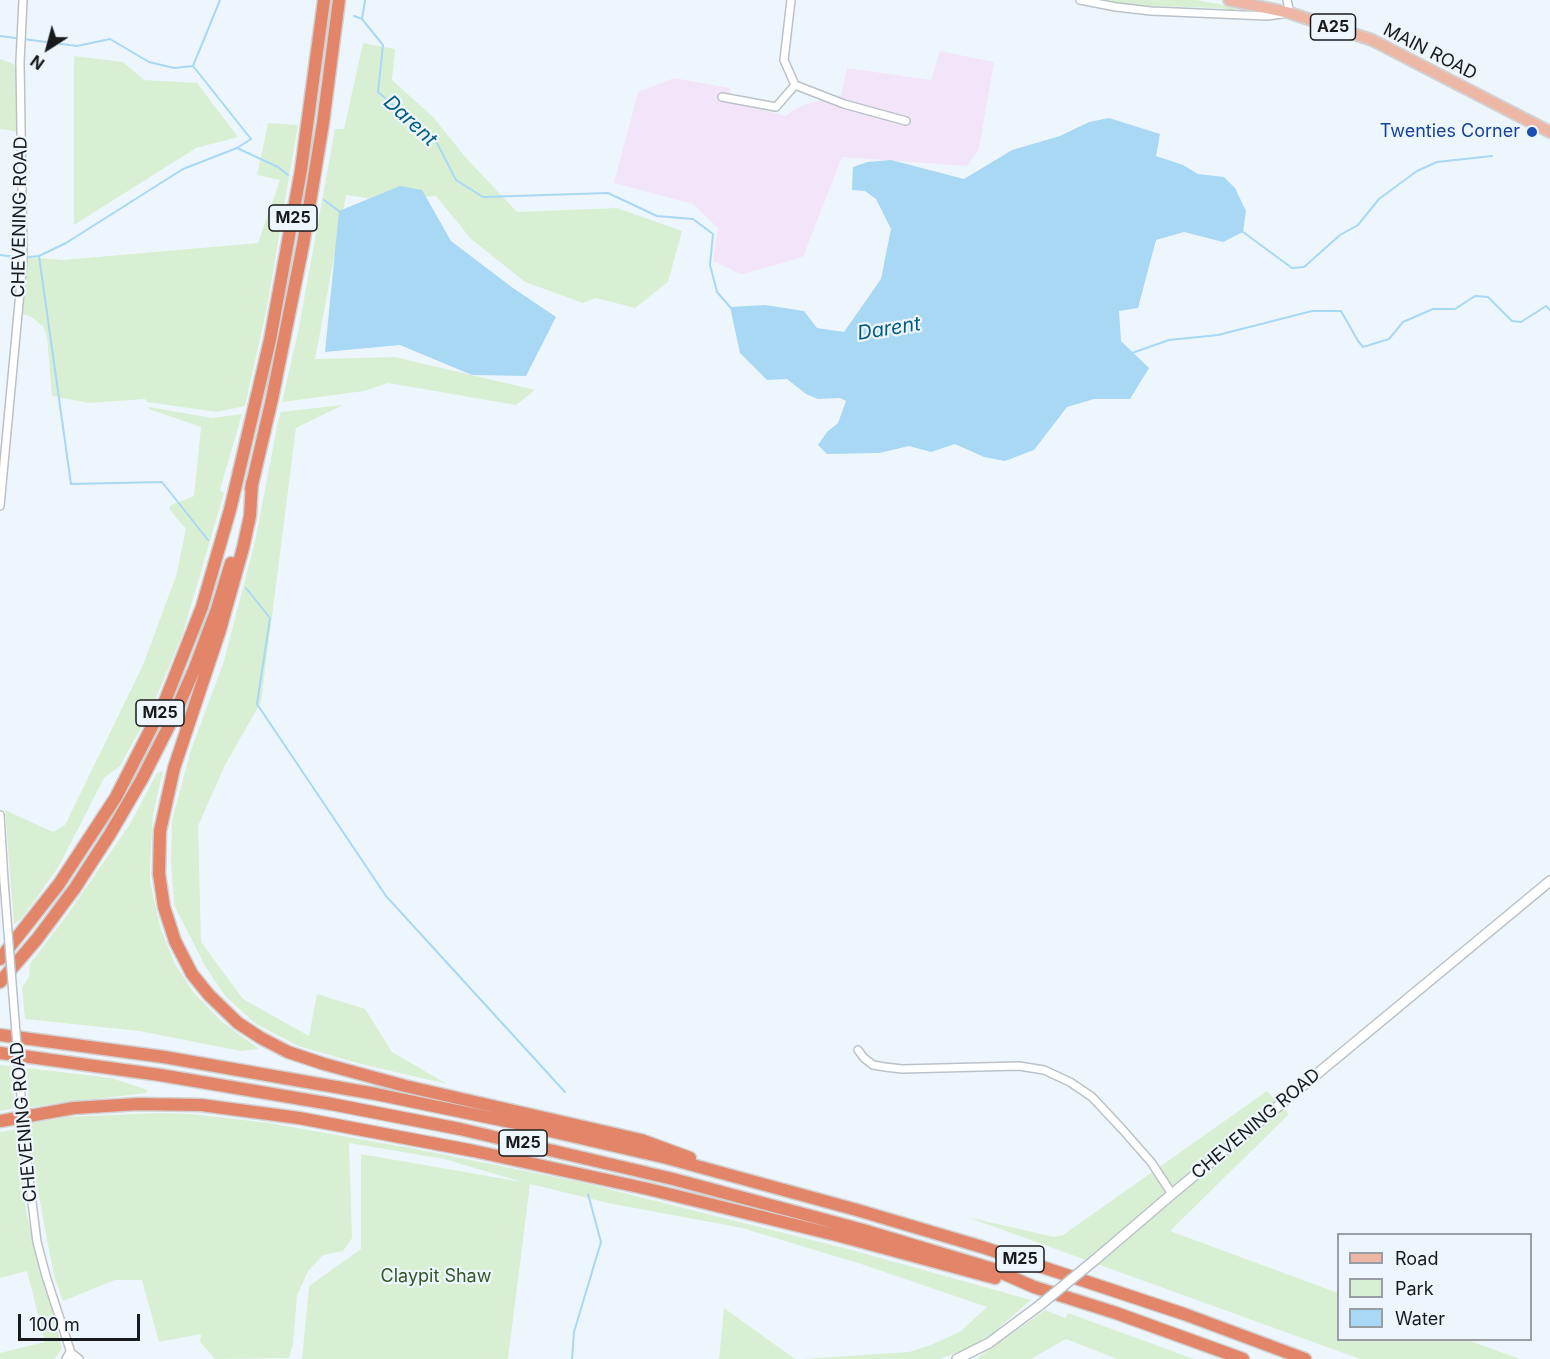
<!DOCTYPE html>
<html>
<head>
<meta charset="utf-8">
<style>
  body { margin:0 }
  #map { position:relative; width:1550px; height:1359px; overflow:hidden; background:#eef6fd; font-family:Inter,sans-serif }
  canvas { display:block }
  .legend { position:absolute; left:1337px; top:1233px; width:195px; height:108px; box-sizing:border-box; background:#eef6fd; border:2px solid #989ea3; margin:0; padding:8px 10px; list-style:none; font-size:18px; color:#181b1d }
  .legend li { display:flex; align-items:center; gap:12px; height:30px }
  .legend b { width:30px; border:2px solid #989ea3 }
  .north { position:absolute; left:18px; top:18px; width:60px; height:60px; -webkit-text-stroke:4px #eef6fd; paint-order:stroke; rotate:216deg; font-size:16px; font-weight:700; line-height:24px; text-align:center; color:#181b1d }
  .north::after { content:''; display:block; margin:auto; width:21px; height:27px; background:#181b1d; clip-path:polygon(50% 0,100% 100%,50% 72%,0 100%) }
  .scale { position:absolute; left:18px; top:1314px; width:122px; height:27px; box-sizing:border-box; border:3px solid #181b1d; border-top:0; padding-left:8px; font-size:18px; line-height:21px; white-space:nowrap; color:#181b1d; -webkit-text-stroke:4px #eef6fd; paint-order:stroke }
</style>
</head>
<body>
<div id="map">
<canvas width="1550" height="1359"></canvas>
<ul class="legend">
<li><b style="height:8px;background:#eeb6a5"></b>Road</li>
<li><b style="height:16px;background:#d9efd3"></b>Park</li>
<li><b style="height:16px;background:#a8d8f4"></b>Water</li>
</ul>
<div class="north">N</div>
<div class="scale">100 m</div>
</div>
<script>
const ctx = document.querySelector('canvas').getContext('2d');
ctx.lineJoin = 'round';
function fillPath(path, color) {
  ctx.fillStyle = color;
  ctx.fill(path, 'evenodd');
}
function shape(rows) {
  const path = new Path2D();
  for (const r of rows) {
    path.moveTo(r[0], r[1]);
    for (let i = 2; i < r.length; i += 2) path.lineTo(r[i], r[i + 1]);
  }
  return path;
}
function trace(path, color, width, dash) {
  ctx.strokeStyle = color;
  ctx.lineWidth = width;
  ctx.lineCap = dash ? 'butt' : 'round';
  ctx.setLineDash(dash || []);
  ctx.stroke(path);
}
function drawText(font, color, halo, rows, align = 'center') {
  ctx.font = font + ' Inter,sans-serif';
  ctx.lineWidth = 4.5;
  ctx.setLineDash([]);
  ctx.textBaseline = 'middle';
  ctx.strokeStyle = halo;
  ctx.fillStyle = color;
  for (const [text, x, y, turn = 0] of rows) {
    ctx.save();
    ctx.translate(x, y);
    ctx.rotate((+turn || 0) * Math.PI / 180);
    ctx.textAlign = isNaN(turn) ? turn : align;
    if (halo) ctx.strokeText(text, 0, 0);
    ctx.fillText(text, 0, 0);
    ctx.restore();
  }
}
fillPath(shape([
  [940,51,994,62,979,149,967,166,842,157,803,257,743,274,738,273,713,261,718,228,693,204,614,183,638,92,674,78,730,88,730,102,786,116,795,109,807,104,841,95,847,68,931,80]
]), '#f3e5f9');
fillPath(shape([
  [1100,0,1196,0,1230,6,1235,7,1234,11,1233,13,1227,9,1215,8,1127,5],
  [363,43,395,49,392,80,433,117,467,159,517,212,617,208,682,231,668,282,635,308,596,298,583,303,525,282,471,239,436,196,385,201,346,195,315,359,395,357,535,390,516,405,388,383,364,391,282,402,299,327,335,129,344,129],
  [74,56,123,62,144,80,197,83,238,137,196,148,74,225],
  [0,59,14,64,17,74,19,132,0,129],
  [268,123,298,125,267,307,245,406,217,412,147,402,145,399,89,403,52,396,47,337,44,327,30,316,22,314,27,257,63,260,258,243,280,180,257,175],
  [343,405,296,428,261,702,225,765,198,826,201,942,243,999,309,1036,317,994,365,1009,392,1052,447,1084,361,1064,298,1046,256,1024,226,997,205,966,174,905,171,861,172,820,191,750,224,661,256,537,278,421,281,412],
  [149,407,212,418,242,414,220,490,224,493,183,633,151,710,120,766,104,778,59,866,33,903,20,920,14,924,5,810,53,832,65,825,143,665,176,576,186,529,169,509,171,505,194,496,201,427,149,409],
  [163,771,153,815,150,863,150,882,161,930,175,964,194,993,221,1021,259,1049,241,1051,139,1031,25,1019,22,987,29,977,30,964,67,915,130,824,157,773],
  [0,1065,11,1066,15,1108,0,1111],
  [27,1068,111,1078,148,1090,146,1093,29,1107],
  [1267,1091,1289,1114,1170,1231,1338,1293,1338,1340,1467,1340,1520,1359,1360,1359,967,1217,1054,1237,1063,1235],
  [157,1113,192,1114,269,1123,416,1149,580,1182,852,1250,1031,1300,989,1336,970,1347,940,1359,803,1359,909,1352,931,1345,961,1331,987,1307,861,1264,742,1228,608,1203,530,1184,508,1359,302,1359,309,1286,361,1249,361,1154,522,1182,444,1159,349,1143,352,1238,343,1251,323,1255,308,1271,297,1296,293,1344,289,1358,215,1359,200,1342,201,1334,159,1342,142,1280,115,1280,63,1301,54,1276,33,1165,29,1124,68,1117],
  [18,1129,19,1158,27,1216,62,1348,55,1359,0,1359,0,1353,45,1342,27,1271,0,1278,0,1132],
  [724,1308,795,1359,719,1359],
  [1045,1310,1065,1318,1068,1313,1194,1359,1117,1359,1066,1339,1031,1359,976,1359]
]), '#d9efd3');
fillPath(shape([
  [1109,118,1160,134,1156,156,1183,165,1198,174,1224,177,1235,188,1246,211,1243,232,1223,242,1184,232,1156,240,1138,308,1119,311,1121,341,1149,368,1130,399,1094,399,1067,407,1034,450,1005,461,984,457,955,444,931,452,909,446,879,453,827,454,818,445,827,432,838,423,846,401,840,398,818,399,806,394,787,379,767,380,740,353,730,307,765,305,804,311,817,328,844,332,881,279,891,229,876,199,865,191,852,190,853,167,867,162,891,160,964,179,1012,150,1060,136,1089,122],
  [400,186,422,190,451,241,513,288,556,317,526,376,472,375,400,345,325,352,339,211]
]), '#a8d8f4');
trace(shape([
  [354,16,362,19,383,45,378,92,437,143,456,180,483,197,608,193,657,216,693,219,713,234,710,265,717,292,731,308],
  [362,19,365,0],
  [0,36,77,46,110,39,149,62,174,68,193,66,220,0],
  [193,66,251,139,237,148],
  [324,200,339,211],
  [1243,232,1292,268,1304,267,1340,235,1358,225,1379,199,1417,171,1437,162,1492,156],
  [0,255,16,257],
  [39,256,71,484,162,482,208,540],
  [29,257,39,256,66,243,183,169,237,148,278,167,288,175],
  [1132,353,1169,340,1218,335,1312,311,1341,311,1358,341,1363,347,1389,339,1403,322,1433,309,1455,309,1475,296,1488,297,1512,321,1521,322,1546,306,1550,310],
  [246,588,270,618,257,704,386,896,565,1092],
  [572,1359,574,1332,601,1242,588,1194]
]), '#a8d8f4', 2);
const street = shape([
  [791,0,784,60,795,85,844,104,906,121],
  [1080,0,1116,7,1151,11,1267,16,1290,13,1287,0],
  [722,97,776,107,795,85],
  [0,506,23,260,20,62,23,0],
  [0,815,4,881],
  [858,1050,864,1058,873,1065,885,1067,902,1069,1019,1066,1044,1070,1070,1082,1092,1097,1122,1129,1151,1162,1172,1194],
  [25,1147,37,1242,46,1276,73,1359],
  [66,1359,70,1352,79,1359]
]);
const secondary = shape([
  [1096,1259,1172,1194,1550,881],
  [957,1359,989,1343,1040,1305]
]);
const primary = shape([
  [1229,0,1290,13,1372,40,1550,132]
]);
const highway = shape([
  [252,483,250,516,243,548,220,630,174,768,160,831,159,874,164,907,175,941,192,974,209,995,238,1023,261,1038,288,1052,324,1064,405,1086,641,1140,690,1158],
  [251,489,272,399,303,245,323,123,339,0],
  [0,959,59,884,116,797,165,701,202,607,230,510,270,340,301,170,324,0],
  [0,982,37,939,75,888,110,834,142,779,172,720,194,670,217,609,231,563],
  [0,1035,164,1057,376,1094,511,1122,667,1158,857,1210,982,1247,1184,1314,1305,1359],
  [0,1053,160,1075,331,1104,460,1129,673,1179,863,1230,993,1269,1034,1287,1116,1313,1243,1359],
  [0,1121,74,1108,138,1104,201,1105,299,1118,474,1151,648,1189,840,1236,995,1278]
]);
trace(street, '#bac2c8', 10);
trace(secondary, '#bac2c8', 12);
trace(primary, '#d1d1d2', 14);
trace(highway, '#d1d1d2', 15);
trace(street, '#fff', 7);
trace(secondary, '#fff', 9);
trace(primary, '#eeb6a5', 10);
trace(highway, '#e38569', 12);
const streetBridge = shape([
  [4,881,25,1147]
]);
const secondaryBridge = shape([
  [1040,1305,1096,1259]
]);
trace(streetBridge, '#bac2c8', 10, []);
trace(secondaryBridge, '#bac2c8', 12, []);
trace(streetBridge, '#fff', 7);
trace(secondaryBridge, '#fff', 9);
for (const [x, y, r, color] of [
  [1532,132,6,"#1a4fb4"]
]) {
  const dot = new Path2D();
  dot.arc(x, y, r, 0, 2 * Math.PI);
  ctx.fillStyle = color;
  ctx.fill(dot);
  trace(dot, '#eef6fd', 2);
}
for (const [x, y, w] of [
  [1333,27,45],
  [293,218,48],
  [160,713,48],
  [523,1143,48],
  [1020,1259,48]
]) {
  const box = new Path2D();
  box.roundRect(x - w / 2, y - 13, w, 26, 4.5);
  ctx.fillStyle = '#eef6fd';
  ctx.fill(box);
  trace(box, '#181b1d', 1.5);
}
drawText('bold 16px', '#181b1d', null, [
  ["A25",1333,27],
  ["M25",293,218],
  ["M25",160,713],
  ["M25",523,1143],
  ["M25",1020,1259]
]);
drawText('18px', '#181b1d', '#eef6fd', [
  ["MAIN ROAD",1430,52,27],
  ["CHEVENING ROAD",20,217,-89],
  ["CHEVENING ROAD",24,1122,-95],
  ["CHEVENING ROAD",1256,1124,-40]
]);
drawText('18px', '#164399', '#eef6fd', [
  ["Twenties Corner",1520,132]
], 'right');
drawText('18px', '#325924', '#eef6fd', [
  ["Claypit Shaw",436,1277]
]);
drawText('italic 20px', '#005c80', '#eef6fd', [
  ["Darent",410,121,43],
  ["Darent",889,329,-9]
]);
</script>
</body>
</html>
